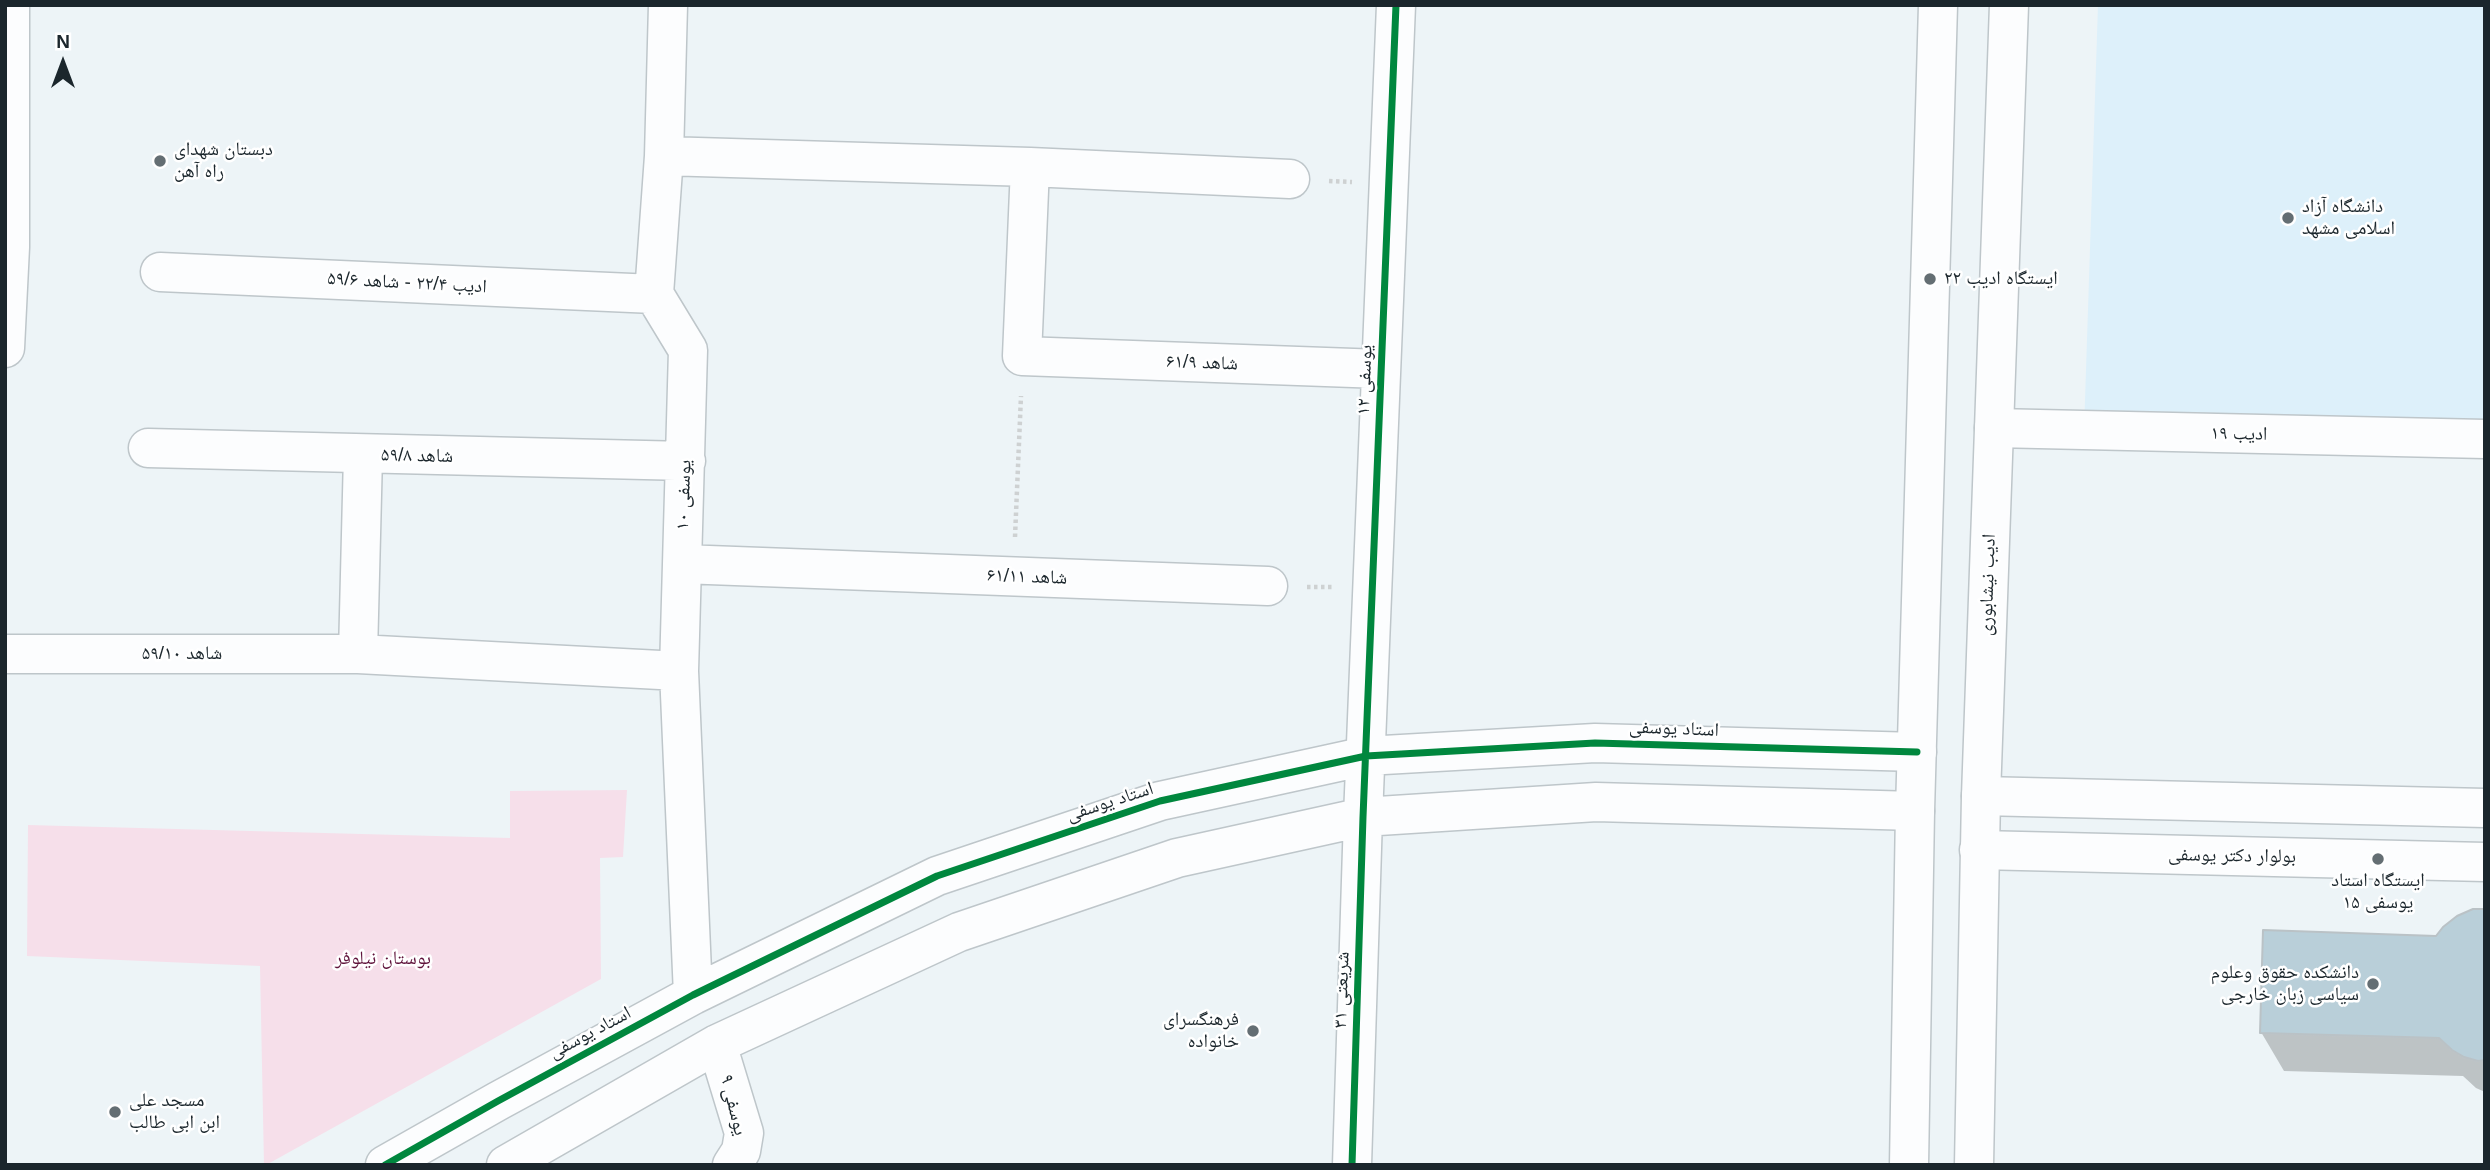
<!DOCTYPE html>
<html>
<head>
<meta charset="utf-8">
<style>
  body { margin:0 }
  #map { position:relative; width:2490px; height:1170px; overflow:hidden; background:#edf4f7; font-family:Arial,sans-serif }
  canvas { display:block }
  .frame { position:absolute; inset:0; border:7px solid #1b262c; pointer-events:none }
  .north { position:absolute; left:28px; top:28px; width:70px; height:70px; -webkit-text-stroke:5px #fff; paint-order:stroke; rotate:0deg; font-size:19px; font-weight:700; line-height:28px; text-align:center; color:#1b262c }
  .north::after { content:''; display:block; margin:auto; width:24px; height:32px; background:#1b262c; clip-path:polygon(50% 0,100% 100%,50% 72%,0 100%) }
</style>
</head>
<body>
<div id="map">
<canvas width="2490" height="1170"></canvas>
<div class="frame"></div>
<div class="north">N</div>
</div>
<script>
const ctx = document.querySelector('canvas').getContext('2d');
ctx.lineJoin = 'round';
function fillPath(path, color) {
  ctx.fillStyle = color;
  ctx.fill(path, 'evenodd');
}
function shape(rows) {
  const path = new Path2D();
  for (const r of rows) {
    path.moveTo(r[0], r[1]);
    for (let i = 2; i < r.length; i += 2) path.lineTo(r[i], r[i + 1]);
  }
  return path;
}
function trace(path, color, width, dash) {
  ctx.strokeStyle = color;
  ctx.lineWidth = width;
  ctx.lineCap = dash ? 'butt' : 'round';
  ctx.setLineDash(dash || []);
  ctx.stroke(path);
}
function drawText(font, color, halo, rows, align = 'center') {
  ctx.font = font + ' Arial,"Noto Naskh Arabic",sans-serif';
  ctx.lineWidth = 5;
  ctx.setLineDash([]);
  ctx.textBaseline = 'middle';
  ctx.strokeStyle = halo;
  ctx.fillStyle = color;
  for (const [text, x, y, turn = 0] of rows) {
    ctx.save();
    ctx.translate(x, y);
    ctx.rotate((+turn || 0) * Math.PI / 180);
    ctx.textAlign = isNaN(turn) ? turn : align;
    if (halo) ctx.strokeText(text, 0, 0);
    ctx.fillText(text, 0, 0);
    ctx.restore();
  }
}
fillPath(shape([
  [2098,5,2485,5,2485,441,2084,431]
]), '#ddf0fa');
fillPath(shape([
  [627,790,623,857,600,858,601,979,266,1165,264,1165,260,966,27,956,28,825,510,838,510,791]
]), '#f6dfea');
fillPath(shape([
  [2485,911,2485,1092,2476,1088,2463,1076,2284,1071,2261,1032]
]), '#0003');
const building = shape([
  [2473,909,2485,909,2485,1060,2478,1061,2464,1057,2452,1050,2439,1038,2260,1033,2263,930,2436,936,2443,927,2457,916,2473,909]
]);
fillPath(building, '#b9cfd9');
trace(building, '#bac2c6', 2);
const minor = shape([
  [668,5,664,156,654,294,688,350,679,671,693,995],
  [664,156,1030,167,1022,356,1381,369],
  [1030,167,1290,179],
  [160,272,654,294],
  [5,348,10,247,10,5],
  [1994,428,2485,439],
  [148,448,686,461],
  [682,564,1268,586],
  [5,654,358,654,679,671],
  [358,654,363,455],
  [1981,796,2485,808],
  [1979,850,2485,862],
  [717,1044,744,1133,741,1151,732,1165],
  [385,1165,498,1101,693,995,937,876,1160,801,1366,756,1595,743,1917,752],
  [506,1165,717,1044,959,932,1177,858,1363,817,1596,802,1915,811],
  [1352,1165,1363,817,1396,5]
]);
const major = shape([
  [1909,1165,1915,811,1938,5],
  [1974,1165,1981,796,2009,5]
]);
trace(minor, '#bec6ca', 41);
trace(major, '#bec6ca', 41);
trace(shape([
  [1329,181,1352,182],
  [1015,537,1021,396],
  [1307,587,1333,587]
]), '#ced1d2', 4.5, [3.5, 3.5]);
trace(minor, '#fcfdfe', 38);
trace(major, '#fcfdfe', 38);
trace(shape([
  [385,1165,498,1101,693,995,937,876,1160,801,1366,756,1595,743,1917,752],
  [1352,1165,1363,817,1396,5]
]), '#00873e', 7);
for (const [x, y, r, color] of [
  [160,161,7,"#646e73"],
  [2288,218,7,"#646e73"],
  [1930,279,7,"#646e73"],
  [2378,859,7,"#646e73"],
  [2373,984,7,"#646e73"],
  [1253,1031,7,"#646e73"],
  [115,1112,7,"#646e73"]
]) {
  const dot = new Path2D();
  dot.arc(x, y, r, 0, 2 * Math.PI);
  ctx.fillStyle = color;
  ctx.fill(dot);
  trace(dot, '#fff', 2.5);
}
drawText('19px', '#1b262c', '#fff', [
  ["دبستان شهدای",174,150],
  ["راه آهن",174,172],
  ["دانشگاه آزاد",2302,207],
  ["اسلامی مشهد",2302,229],
  ["ایستگاه ادیب ۲۲",1944,279],
  ["ایستگاه استاد",2378,881,"center"],
  ["یوسفی ۱۵",2378,903,"center"],
  ["دانشکده حقوق وعلوم",2359,973,"right"],
  ["سیاسی زبان خارجی",2359,995,"right"],
  ["فرهنگسرای",1239,1020,"right"],
  ["خانواده",1239,1042,"right"],
  ["مسجد علی",129,1101],
  ["ابن ابی طالب",129,1123]
], 'left');
drawText('19px', '#1b262c', '#fff', [
  ["ادیب ۲۲/۴ - شاهد ۵۹/۶",407,283,3],
  ["شاهد ۶۱/۹",1202,363,2],
  ["یوسفی ۱۲",1365,380,-88],
  ["ادیب ۱۹",2239,434,1],
  ["شاهد ۵۹/۸",417,456,1],
  ["یوسفی ۱۰",684,495,-88],
  ["شاهد ۶۱/۱۱",1027,577,2],
  ["ادیب نیشابوری",1988,585,-88],
  ["شاهد ۵۹/‍۱۰",182,654],
  ["استاد یوسفی",1674,729,2],
  ["استاد یوسفی",1110,802,-18],
  ["بولوار دکتر یوسفی",2232,856,1],
  ["شریعتی ۳۱",1342,990,-88],
  ["استاد یوسفی",590,1033,-28],
  ["یوسفی ۹",733,1105,76]
]);
drawText('19px', '#5f133b', '#fff', [
  ["بوستان نیلوفر",383,959]
]);
</script>
</body>
</html>
